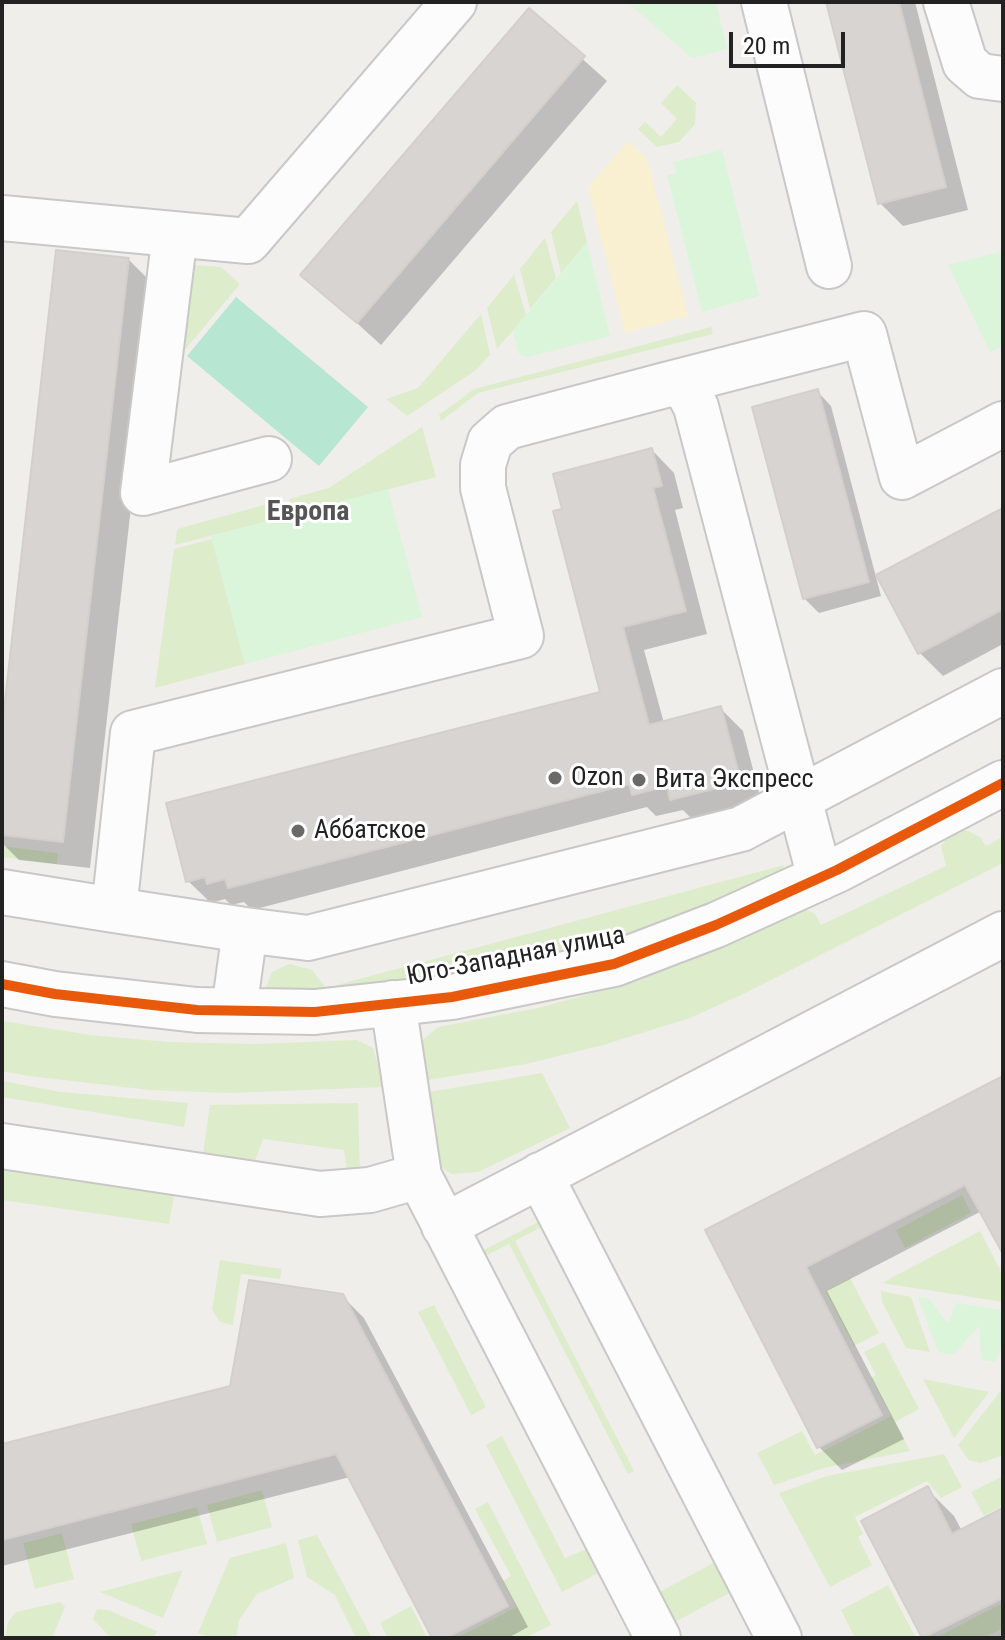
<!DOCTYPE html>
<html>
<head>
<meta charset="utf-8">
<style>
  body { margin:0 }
  #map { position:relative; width:1005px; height:1640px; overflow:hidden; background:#f0eeeb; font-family:"Roboto Condensed",sans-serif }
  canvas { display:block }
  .frame { position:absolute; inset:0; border:4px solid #222; pointer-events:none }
  .scale { position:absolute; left:729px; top:32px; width:116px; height:36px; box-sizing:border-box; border:4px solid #222; border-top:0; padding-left:10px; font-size:24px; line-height:28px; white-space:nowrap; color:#222; -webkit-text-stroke:6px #fff; paint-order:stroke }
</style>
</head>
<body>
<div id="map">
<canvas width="1005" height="1640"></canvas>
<div class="frame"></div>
<div class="scale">20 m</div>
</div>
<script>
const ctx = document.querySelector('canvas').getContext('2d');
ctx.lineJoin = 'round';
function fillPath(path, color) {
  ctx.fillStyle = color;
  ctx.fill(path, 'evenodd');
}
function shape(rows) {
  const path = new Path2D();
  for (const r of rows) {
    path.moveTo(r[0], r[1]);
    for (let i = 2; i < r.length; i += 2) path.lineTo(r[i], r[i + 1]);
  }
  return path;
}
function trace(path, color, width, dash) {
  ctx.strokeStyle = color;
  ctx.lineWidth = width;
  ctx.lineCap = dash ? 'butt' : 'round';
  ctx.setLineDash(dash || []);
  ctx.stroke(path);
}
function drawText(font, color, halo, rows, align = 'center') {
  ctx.font = font + ' "Roboto Condensed",sans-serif';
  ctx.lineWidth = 6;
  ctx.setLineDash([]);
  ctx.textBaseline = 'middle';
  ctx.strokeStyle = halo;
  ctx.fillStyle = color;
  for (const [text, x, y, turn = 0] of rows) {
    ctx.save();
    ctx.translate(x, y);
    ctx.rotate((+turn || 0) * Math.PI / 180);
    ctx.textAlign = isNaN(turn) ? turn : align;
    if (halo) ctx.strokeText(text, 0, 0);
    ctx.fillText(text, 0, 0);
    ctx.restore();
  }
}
fillPath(shape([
  [677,85,696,103,695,124,679,142,657,147,638,129,645,122,661,137,677,119,661,103],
  [577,201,587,242,561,273,551,232],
  [545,238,556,278,530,309,520,269],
  [182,264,221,267,240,284,184,351,173,343],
  [514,275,526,315,497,349,487,308],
  [481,314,490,355,476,370,407,416,386,399,418,388],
  [711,327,713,334,478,393,441,421,439,415,474,389],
  [422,427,436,477,293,514,289,499,329,488],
  [275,502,280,518,175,545,177,529],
  [212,539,245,664,155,688,174,549],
  [966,830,980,837,986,846,1003,837,1003,863,741,995,690,1018,603,1045,526,1064,422,1081,423,1040,438,1027,538,1008,638,981,805,909,815,914,821,925,946,866,941,846,949,836],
  [2,846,58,853,57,864,2,857],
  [784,865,782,872,693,912,628,937,549,961,390,993,265,989,272,972,289,964,312,970,326,988],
  [2,1021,91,1035,168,1042,254,1044,357,1040,373,1048,384,1087,230,1093,150,1090,29,1076,2,1071],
  [542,1073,570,1128,478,1172,452,1174,442,1168,437,1161,423,1093],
  [2,1081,61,1092,188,1103,184,1127,2,1097],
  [358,1103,360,1176,348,1179,344,1150,263,1139,253,1166,202,1161,210,1105],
  [2,1163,175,1190,169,1224,2,1200],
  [962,1195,971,1213,905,1248,896,1230],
  [540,1221,545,1225,515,1241,634,1471,628,1474,509,1244,485,1256,484,1250],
  [980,1231,1003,1275,1003,1302,882,1283],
  [220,1260,282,1269,280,1279,241,1274,233,1325,220,1322,212,1310],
  [850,1278,879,1333,854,1346,825,1291],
  [881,1291,911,1297,930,1352,906,1348,882,1302],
  [434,1305,486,1407,471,1415,418,1312],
  [884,1342,919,1409,895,1422,910,1451,824,1468,774,1485,757,1453,802,1431,815,1455,891,1416,871,1378,876,1375,864,1352],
  [923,1379,989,1392,954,1438],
  [1003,1388,1003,1455,981,1463,969,1460,958,1445],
  [502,1436,565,1558,589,1548,606,1569,562,1592,486,1445],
  [944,1454,962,1487,941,1498,927,1481,855,1517,863,1534,858,1537,872,1565,830,1587,779,1493,827,1476],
  [1003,1476,1003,1506,984,1516,971,1492],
  [262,1490,272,1527,217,1542,207,1505],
  [488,1502,551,1625,525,1638,456,1638,516,1607,503,1581,511,1576,475,1509],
  [197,1507,207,1544,141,1561,131,1524],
  [62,1533,74,1579,35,1589,23,1543],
  [317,1535,372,1638,356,1638,335,1595,307,1577,298,1540],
  [286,1543,294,1578,257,1594,239,1620,236,1638,210,1638,198,1633,230,1558],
  [717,1561,733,1591,669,1625,654,1595],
  [183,1570,163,1618,100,1592],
  [888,1585,916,1638,855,1638,841,1610],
  [60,1602,65,1607,52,1638,5,1638,8,1622,16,1612],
  [1003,1603,1003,1628,984,1638,935,1638],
  [411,1606,427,1638,388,1638,380,1623],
  [97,1609,108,1610,157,1631,153,1638,111,1638,93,1619]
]), '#ddeccb');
fillPath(shape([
  [628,141,647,158,688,316,625,333,588,187]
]), '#f8f0d0');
fillPath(shape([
  [627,2,716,2,727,49,692,58],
  [722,150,759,296,702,312,667,175,677,173,673,162],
  [587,242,610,336,528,357,519,354,513,331],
  [1003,251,1003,346,990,352,948,265],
  [388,489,422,617,245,664,211,536],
  [918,1297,929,1299,948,1324,956,1303,1003,1310,1003,1341,996,1362,981,1360,979,1326,953,1355,938,1352]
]), '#daf5da');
fillPath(shape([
  [236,297,368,407,319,466,187,356]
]), '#b7e6d2');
fillPath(shape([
  [828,2,915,2,968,210,903,226,880,203],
  [529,11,607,81,381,345,303,274],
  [129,260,156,287,90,868,19,860,2,843,2,745],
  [817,391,831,406,881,596,819,613,804,598],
  [652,450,674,473,683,508,675,510,707,634,644,650,664,723,720,708,743,731,762,804,694,821,683,810,656,816,647,807,252,910,244,902,231,905,225,899,211,903,188,881,602,693,564,510],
  [1003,510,1003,644,943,676,920,653],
  [1003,1078,1003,1200,827,1291,904,1439,842,1470,819,1447,708,1231],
  [342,1296,364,1318,528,1627,508,1638,434,1638,350,1477,2,1566,2,1446,232,1387],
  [927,1489,954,1516,962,1531,1003,1510,1003,1638,924,1638,864,1522]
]), '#0003');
const building = shape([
  [826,2,899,2,946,187,878,204,826,2],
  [529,8,585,56,357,323,300,275,529,8],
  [56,250,129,258,63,842,2,835,2,727,56,250],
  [818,389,869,582,803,599,752,407,818,389],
  [652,448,662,486,653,488,686,611,623,627,649,725,721,706,741,782,670,800,667,786,632,795,629,784,228,888,225,879,207,884,205,877,186,882,166,803,600,692,553,511,562,509,553,474,652,448],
  [1003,508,1003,609,918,654,876,575,1003,508],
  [1003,1076,1003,1254,965,1185,806,1267,882,1415,817,1448,705,1230,1003,1076],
  [249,1280,343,1294,508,1606,446,1638,432,1638,336,1454,2,1540,2,1444,230,1386,249,1280],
  [928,1486,952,1534,1003,1508,1003,1598,922,1638,861,1521,928,1486]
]);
fillPath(building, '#d7d4d2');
trace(building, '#d3d0cc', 2);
const minor = shape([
  [764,2,829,266],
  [946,2,965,63,980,76,1003,79],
  [2,218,248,241,454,2],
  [175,234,143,493,269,459],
  [673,383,864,334,902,477,1003,424],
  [2,892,114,910,133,733,521,636,483,488,483,465,490,442,507,427,673,383,688,391,696,407,820,878],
  [114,910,245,930],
  [2,984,55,994,197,1010,315,1012,452,997,614,964,716,925,837,870,1003,783],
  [393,1003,419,1176,658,1638],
  [234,1010,245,930,308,938,741,829,1003,691],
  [2,1146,320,1194,370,1190,419,1176],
  [540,1175,779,1638],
  [444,1226,1003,934]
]);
trace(minor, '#c9c8c7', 48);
trace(minor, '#fdfcfc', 44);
trace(shape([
  [2,984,55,994,197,1010,315,1012,452,997,614,964,716,925,837,870,1003,783]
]), '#e8590c', 10);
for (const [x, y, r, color] of [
  [555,778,8,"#6a6968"],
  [639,780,8,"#6a6968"],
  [298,831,8,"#6a6968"]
]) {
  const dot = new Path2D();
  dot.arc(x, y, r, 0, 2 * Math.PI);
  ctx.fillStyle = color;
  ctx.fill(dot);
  trace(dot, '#fff', 3);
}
drawText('26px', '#222', '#fff', [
  ["Ozon",571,778],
  ["Вита Экспресс",655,780],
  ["Аббатское",314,831]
], 'left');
drawText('26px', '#222', '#fff', [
  ["Юго-Западная улица",516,957,-11]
]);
drawText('bold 28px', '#555', '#fff', [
  ["Европа",308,513]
]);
</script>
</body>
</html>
